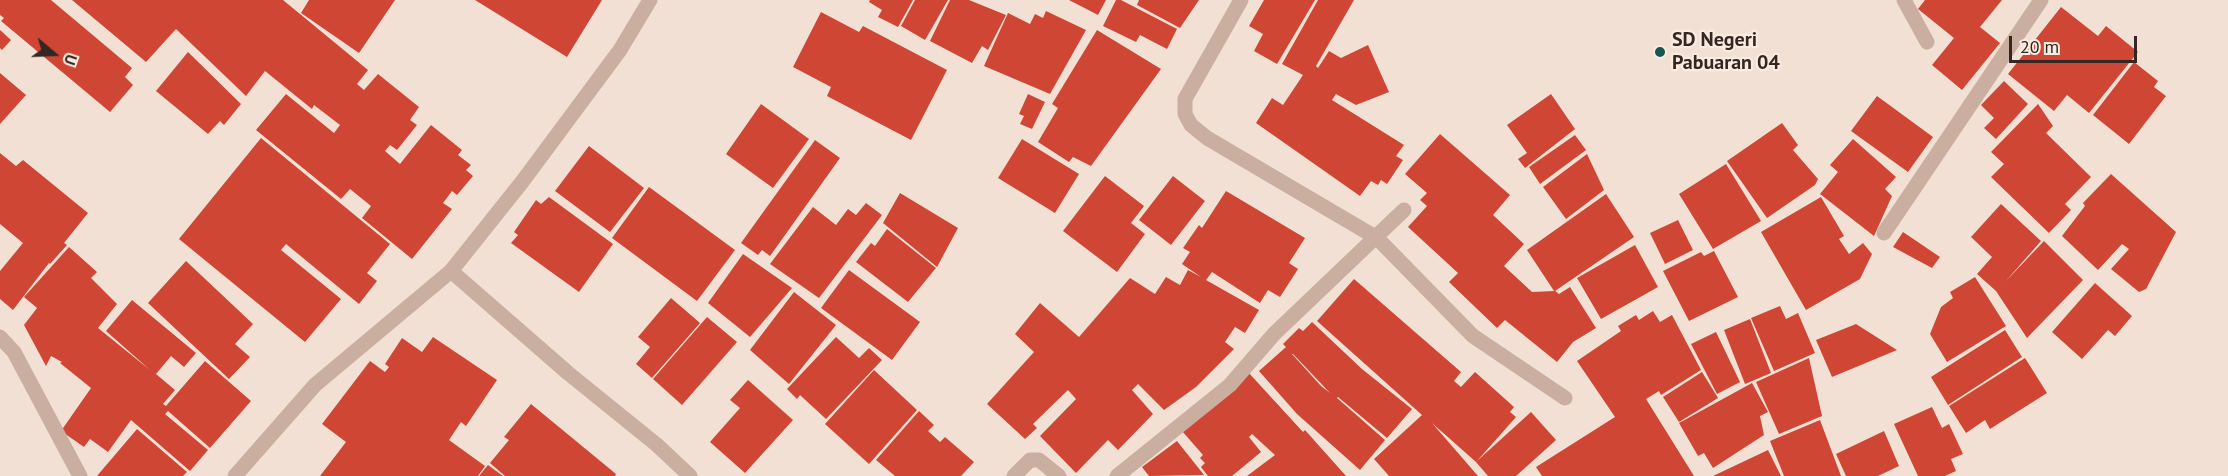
<!DOCTYPE html>
<html>
<head>
<meta charset="utf-8">
<style>
  body { margin:0 }
  #map { position:relative; width:2228px; height:476px; overflow:hidden; background:#f2e0d4; font-family:"PT Sans",sans-serif }
  canvas { display:block }
  .north { position:absolute; left:24px; top:24px; width:60px; height:60px; -webkit-text-stroke:4px #faebe0; paint-order:stroke; rotate:109deg; font-size:16px; font-weight:700; line-height:24px; text-align:center; color:#332623 }
  .north::after { content:''; display:block; margin:auto; width:21px; height:27px; background:#332623; clip-path:polygon(50% 0,100% 100%,50% 72%,0 100%) }
  .scale { position:absolute; left:2009px; top:36px; width:128px; height:27px; box-sizing:border-box; border:3px solid #332623; border-top:0; padding-left:8px; font-size:18px; line-height:21px; white-space:nowrap; color:#332623; -webkit-text-stroke:4px #faebe0; paint-order:stroke }
</style>
</head>
<body>
<div id="map">
<canvas width="2228" height="476"></canvas>
<div class="north">U</div>
<div class="scale">20 m</div>
</div>
<script>
const ctx = document.querySelector('canvas').getContext('2d');
ctx.lineJoin = 'round';
function fillPath(path, color) {
  ctx.fillStyle = color;
  ctx.fill(path, 'evenodd');
}
function shape(rows) {
  const path = new Path2D();
  for (const r of rows) {
    path.moveTo(r[0], r[1]);
    for (let i = 2; i < r.length; i += 2) path.lineTo(r[i], r[i + 1]);
  }
  return path;
}
function trace(path, color, width, dash) {
  ctx.strokeStyle = color;
  ctx.lineWidth = width;
  ctx.lineCap = dash ? 'butt' : 'round';
  ctx.setLineDash(dash || []);
  ctx.stroke(path);
}
function drawText(font, color, halo, rows, align = 'center') {
  ctx.font = font + ' "PT Sans",sans-serif';
  ctx.lineWidth = 4.5;
  ctx.setLineDash([]);
  ctx.textBaseline = 'middle';
  ctx.strokeStyle = halo;
  ctx.fillStyle = color;
  for (const [text, x, y, turn = 0] of rows) {
    ctx.save();
    ctx.translate(x, y);
    ctx.rotate((+turn || 0) * Math.PI / 180);
    ctx.textAlign = isNaN(turn) ? turn : align;
    if (halo) ctx.strokeText(text, 0, 0);
    ctx.fillText(text, 0, 0);
    ctx.restore();
  }
}
fillPath(shape([
  [0,0,51,0,132,68,125,77,133,85,110,112,1,21,4,18,0,15],
  [72,0,283,0,368,70,357,84,364,90,378,74,419,107,410,120,417,125,397,150,390,145,385,151,400,164,431,125,462,150,458,155,471,165,466,170,473,176,457,195,452,191,443,203,452,209,412,259,362,218,371,206,350,189,341,199,256,130,286,94,334,133,340,125,314,105,312,109,265,71,246,96,176,29,146,62],
  [309,0,395,0,359,53,301,13],
  [475,0,602,0,567,57],
  [870,0,913,0,898,27,878,17,882,10,869,2],
  [915,0,948,0,925,40,901,26],
  [950,0,969,0,1006,15,988,50,982,46,972,63,930,41],
  [1069,0,1106,0,1098,15],
  [1116,0,1121,0,1177,29,1167,49,1140,35,1136,42,1103,26],
  [1139,0,1199,0,1180,28,1137,5],
  [1264,0,1315,0,1277,64,1254,51,1263,34,1249,26],
  [1318,0,1354,0,1316,66,1318,68,1329,51,1341,58,1368,45,1389,92,1356,105,1336,94,1332,100,1404,145,1396,156,1403,160,1387,184,1381,180,1378,185,1371,181,1360,196,1256,123,1272,98,1283,105,1303,75,1282,64],
  [1925,0,2002,0,1980,27,2000,43,1962,90,1932,65,1954,38,1918,9],
  [2061,7,2098,36,2106,26,2138,52,2089,113,2067,95,2054,111,2008,74],
  [1046,11,1086,30,1050,94,984,66,1008,13,1030,24,1035,14,1043,18],
  [821,12,859,32,863,26,947,70,911,140,827,96,831,87,793,67],
  [0,30,11,40,2,50,0,48],
  [1097,30,1161,69,1091,166,1073,157,1069,162,1038,142,1058,108,1052,104],
  [188,52,241,104,224,125,220,121,208,134,156,91],
  [2134,62,2158,81,2154,87,2166,96,2129,144,2093,115],
  [0,73,26,95,0,124],
  [2004,81,2028,104,1996,139,1984,128,1994,118,1981,105],
  [1028,94,1045,102,1032,129,1020,124,1024,116,1019,114],
  [1551,94,1575,129,1525,168,1518,159,1527,153,1507,125],
  [1877,96,1933,137,1908,172,1851,131],
  [761,104,809,139,773,188,726,154],
  [2038,104,2053,126,2046,133,2091,177,2065,204,2071,210,2049,233,1991,177,2004,164,1991,152],
  [1782,123,1798,145,1793,150,1818,179,1815,185,1767,218,1727,161],
  [1440,134,1510,195,1493,215,1524,244,1504,266,1532,292,1554,291,1527,250,1606,194,1634,237,1555,291,1559,294,1570,287,1596,328,1573,342,1557,362,1505,320,1497,328,1449,282,1458,273,1408,227,1427,206,1420,200,1427,193,1405,174],
  [1575,135,1586,150,1540,184,1529,167],
  [261,138,390,244,367,273,377,281,359,304,286,244,281,250,341,299,305,342,179,239],
  [1022,139,1079,174,1055,213,998,178],
  [1853,139,1896,177,1885,189,1892,196,1874,236,1820,194,1838,172,1830,165],
  [815,140,840,158,770,256,762,250,758,255,741,243],
  [589,146,644,188,610,232,555,191],
  [0,153,16,166,23,160,88,213,64,243,67,245,50,264,49,263,13,310,0,299,0,271,23,243,0,224],
  [1587,154,1604,190,1566,219,1543,187],
  [1726,164,1761,221,1713,249,1679,194],
  [2111,174,2176,232,2146,289,2139,292,2111,269,2129,249,2122,244,2098,270,2062,236,2085,206,2083,203],
  [1105,176,1144,206,1131,223,1145,234,1117,272,1063,231],
  [1173,176,1205,201,1171,245,1139,220],
  [649,187,735,250,697,301,612,238],
  [1226,191,1305,238,1289,263,1298,269,1280,297,1268,290,1260,303,1212,272,1206,280,1259,310,1245,333,1235,327,1225,342,1234,349,1196,387,1164,410,1138,384,1132,390,1153,414,1118,450,1108,440,1076,473,1040,436,1076,399,1068,390,1033,424,1037,428,1025,439,987,404,1034,352,1015,334,1040,303,1079,337,1130,278,1155,294,1166,277,1180,285,1188,270,1201,277,1182,264,1190,252,1183,248,1199,225,1202,228],
  [900,193,958,228,937,267,883,223],
  [549,197,613,244,579,292,511,243,518,235,514,232,536,200,541,204],
  [1821,197,1844,236,1839,239,1849,254,1863,243,1872,254,1860,279,1806,310,1761,232],
  [866,203,882,215,819,298,770,264,813,207,836,225,848,209,856,215],
  [2001,204,2041,241,2005,282,2044,241,2083,280,2027,338,1996,291,1977,274,1992,257,1971,237],
  [1678,220,1693,250,1665,264,1650,233],
  [887,229,936,268,908,302,856,262,871,243,875,246],
  [1903,232,1940,257,1932,268,1893,247],
  [1635,245,1658,287,1601,319,1577,278],
  [69,247,97,272,91,278,117,304,98,328,150,370,106,331,132,300,196,353,184,367,171,356,156,374,175,390,163,404,166,406,205,361,251,401,210,448,168,411,165,414,208,450,190,471,131,420,108,452,90,439,84,447,61,431,91,388,60,363,62,362,51,356,46,366,24,325,37,308,24,297],
  [1714,251,1738,297,1689,321,1663,271,1701,252,1704,256],
  [743,254,792,288,750,337,708,303],
  [186,261,253,324,235,344,250,357,229,379,148,303],
  [849,270,920,322,892,360,821,308],
  [1975,277,2006,326,1947,362,1930,334,1941,307,1953,298,1950,292],
  [1354,279,1461,372,1454,381,1461,387,1475,372,1514,407,1510,412,1516,417,1477,461,1531,412,1556,440,1516,476,1488,476,1476,462,1432,423,1478,476,1389,476,1374,459,1422,415,1317,321],
  [2095,283,2132,316,2115,336,2108,330,2082,359,2052,332],
  [794,292,836,325,789,384,750,350],
  [671,298,700,323,652,378,636,364,650,347,638,337],
  [1780,306,1786,319,1798,313,1815,353,1774,371,1751,318],
  [1653,311,1660,322,1672,315,1701,370,1661,395,1659,391,1646,399,1694,476,1542,476,1536,467,1615,417,1577,361,1621,331,1618,326,1636,315,1639,320],
  [707,317,737,342,682,405,653,379],
  [1750,319,1771,373,1745,384,1724,330],
  [1312,322,1362,369,1412,409,1387,438,1338,397,1337,398,1385,440,1360,470,1297,414,1259,371,1286,347,1283,344,1299,328,1303,331],
  [1292,354,1293,354,1330,393,1321,386],
  [1856,324,1897,350,1832,377,1816,340],
  [2005,330,2022,357,1948,405,1931,377],
  [1716,332,1740,382,1717,394,1691,344],
  [433,337,497,380,466,426,461,422,449,440,485,466,478,476,320,476,346,442,322,424,370,361,385,372,389,367,385,364,402,338,422,352],
  [836,337,859,358,869,348,882,360,826,419,800,395,797,399,787,389],
  [1809,358,1822,416,1779,434,1756,382],
  [2025,358,2047,393,1990,429,1985,420,1966,433,1949,406],
  [874,370,917,410,869,464,825,424],
  [1248,372,1303,432,1305,430,1346,476,1247,476,1275,455,1252,434,1249,437,1261,452,1232,476,1208,476,1201,467,1205,463,1200,458,1203,455,1182,431],
  [1702,372,1718,398,1679,422,1663,397],
  [748,380,793,420,745,473,710,442,740,408,730,400],
  [1752,383,1768,412,1760,416,1764,435,1713,468,1704,453,1698,456,1679,423],
  [531,404,616,474,615,476,505,476,490,463,509,440,504,437],
  [1932,407,1942,428,1949,424,1963,454,1951,459,1956,471,1945,476,1918,476,1894,424],
  [919,411,934,425,928,431,940,442,945,437,974,462,961,476,895,476,876,460],
  [1820,420,1841,476,1784,476,1770,441],
  [137,429,187,472,183,476,97,476],
  [1884,431,1899,466,1878,476,1846,476,1836,454],
  [1177,441,1204,475,1149,476,1142,467],
  [1768,450,1781,476,1713,476],
  [488,465,503,476,479,476]
]), '#d04634');
trace(shape([
  [1884,233,2041,0]
]), '#caae9f', 15);
trace(shape([
  [1241,0,1185,99,1185,114,1191,125,1207,138,1377,238,1473,336,1565,398],
  [1904,0,1927,42],
  [451,271,568,373,657,445,690,476],
  [0,337,14,352,80,476],
  [235,476,315,385,451,271,522,182,620,50,650,0],
  [1014,476,1030,460,1039,460,1059,476],
  [1117,476,1230,385,1274,334,1404,210]
]), '#caae9f', 15);
for (const [x, y, r, color] of [
  [1660,52,6,"#175753"]
]) {
  const dot = new Path2D();
  dot.arc(x, y, r, 0, 2 * Math.PI);
  ctx.fillStyle = color;
  ctx.fill(dot);
  trace(dot, '#faebe0', 2);
}
drawText('bold 20px', '#332623', '#faebe0', [
  ["SD Negeri",1672,40],
  ["Pabuaran 04",1672,63]
], 'left');
</script>
</body>
</html>
